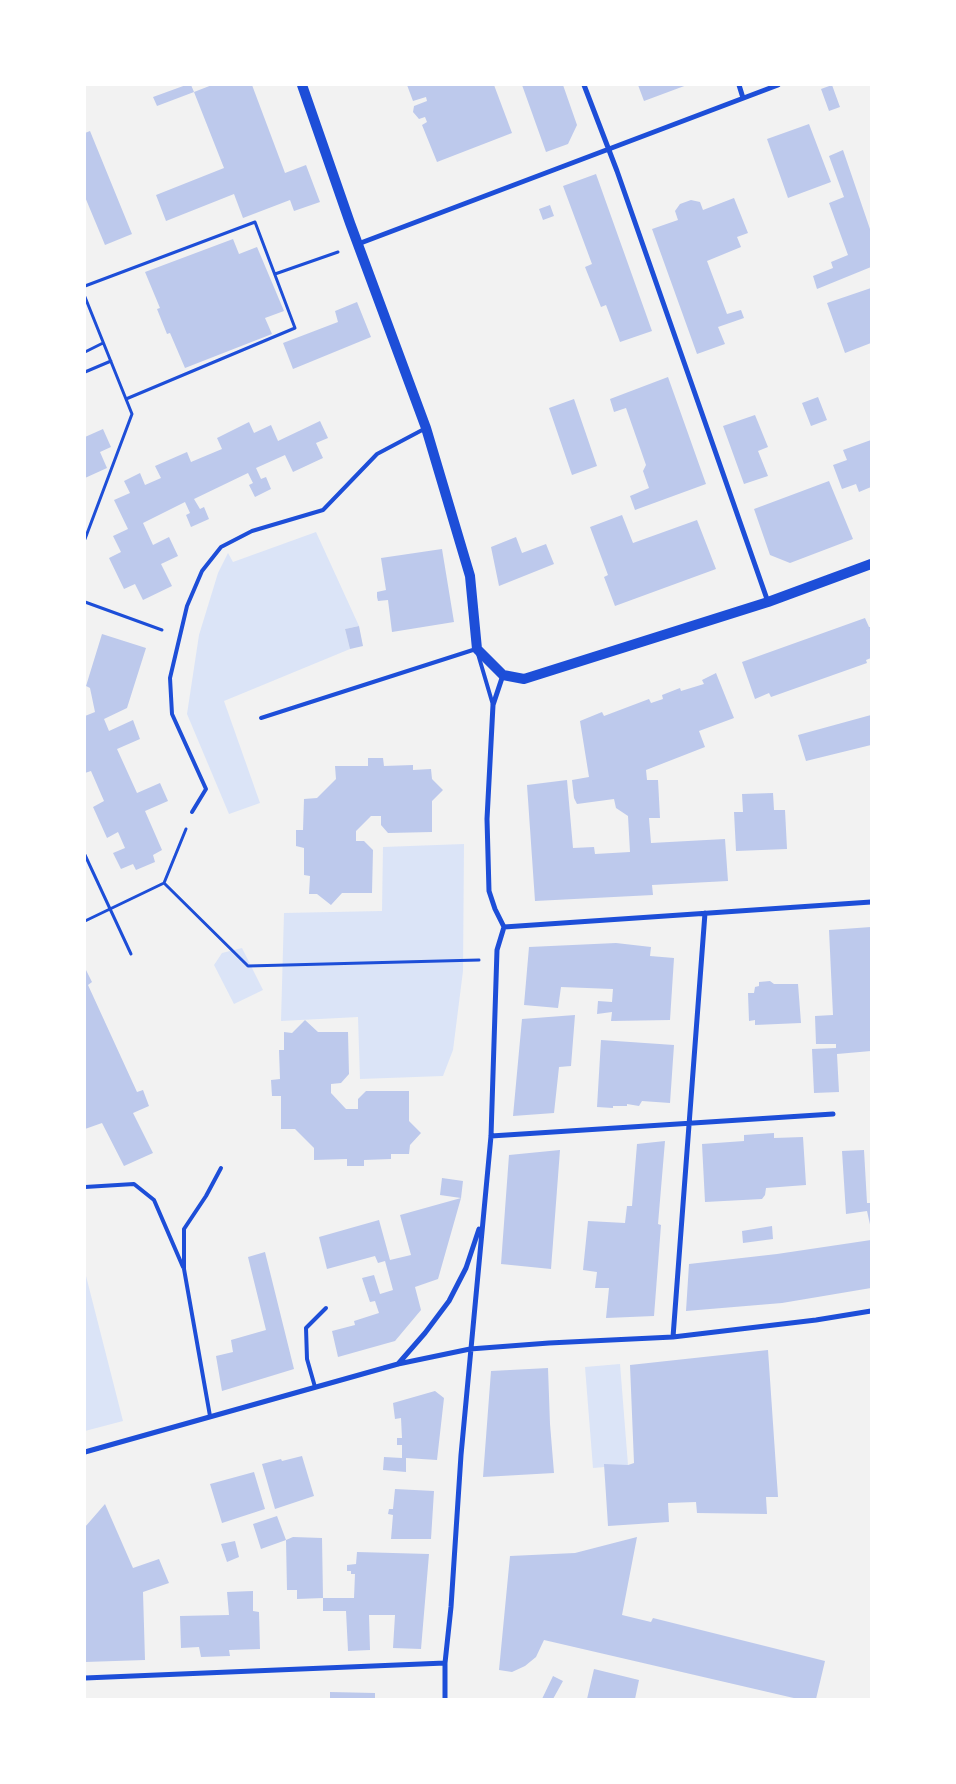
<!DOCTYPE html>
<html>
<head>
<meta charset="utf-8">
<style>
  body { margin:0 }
  #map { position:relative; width:956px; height:1784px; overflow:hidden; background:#f2f2f2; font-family:"DejaVu Sans",sans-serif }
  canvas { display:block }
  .frame { position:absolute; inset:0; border:86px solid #fff; pointer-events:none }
</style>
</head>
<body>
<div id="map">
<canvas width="956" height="1784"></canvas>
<div class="frame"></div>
</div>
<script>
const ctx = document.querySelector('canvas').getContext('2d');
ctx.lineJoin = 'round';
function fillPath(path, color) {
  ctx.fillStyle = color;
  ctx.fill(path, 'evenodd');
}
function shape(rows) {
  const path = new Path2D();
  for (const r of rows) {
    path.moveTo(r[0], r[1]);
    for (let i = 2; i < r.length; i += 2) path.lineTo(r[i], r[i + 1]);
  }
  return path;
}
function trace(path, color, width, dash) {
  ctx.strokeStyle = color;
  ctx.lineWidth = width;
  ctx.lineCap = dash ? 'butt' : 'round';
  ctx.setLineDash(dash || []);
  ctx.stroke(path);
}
fillPath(shape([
  [316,532,359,626,345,629,350,649,224,701,260,803,229,814,187,714,199,635,218,573,228,553,233,562],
  [464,844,463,971,453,1050,443,1076,360,1079,358,1017,281,1021,284,913,382,911,383,847],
  [242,948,263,990,234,1004,214,965,222,953],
  [85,1272,123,1421,85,1431],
  [620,1364,628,1465,593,1468,585,1367]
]), '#dbe4f7');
fillPath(shape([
  [186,85,191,85,194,92,157,106,153,97],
  [212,85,252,85,285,173,306,165,320,202,294,211,290,200,243,218,234,194,166,221,156,195,224,168,194,92],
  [407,85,494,85,512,133,437,162,422,125,427,122,425,117,419,119,413,112,414,106,427,101,426,97,413,101],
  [522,85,563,85,577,125,568,144,546,152],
  [638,85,687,85,644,101],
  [832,85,840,107,829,111,821,89],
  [809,124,831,182,788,198,767,139],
  [90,131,132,234,105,245,85,197,85,133],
  [843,150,871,232,871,267,817,289,813,276,833,268,831,262,848,255,829,203,844,197,829,156],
  [596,174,652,331,620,342,606,305,601,307,585,267,592,264,563,186],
  [734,198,748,233,737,237,741,247,707,261,727,314,741,310,744,318,718,327,725,344,697,354,652,229,678,220,675,211,680,204,691,200,700,202,703,210],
  [550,205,554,216,543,220,539,209],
  [233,239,239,254,257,247,284,311,265,318,272,334,185,368,170,333,167,334,157,309,160,308,145,272],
  [871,288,871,343,845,353,827,303],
  [357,302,371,337,293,369,283,343,338,322,335,311],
  [668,377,706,484,635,510,630,496,649,488,643,471,646,465,626,408,614,412,610,399],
  [818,397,827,420,811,426,802,403],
  [574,399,597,466,572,475,549,408],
  [755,415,768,447,758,451,768,476,744,484,723,426],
  [320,421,328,438,316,443,323,458,293,472,285,455,256,468,261,479,266,477,271,489,255,497,249,485,253,483,248,473,194,499,200,509,204,507,209,519,191,527,186,515,190,513,185,502,143,523,153,545,169,537,178,556,161,564,172,586,143,600,135,584,124,589,109,558,121,552,113,536,128,529,114,500,130,493,124,481,140,473,145,485,161,478,155,466,187,452,191,462,222,449,217,438,249,422,254,433,271,425,278,441],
  [103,429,111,447,100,452,107,468,85,478,85,437],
  [871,440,871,487,859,492,856,484,842,489,833,465,847,460,843,450],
  [829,481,853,539,790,563,770,555,754,509],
  [622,515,633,543,697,520,716,569,615,606,604,577,608,575,590,527],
  [516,537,522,553,546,544,554,564,499,586,491,547],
  [442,549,454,622,392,632,388,600,378,601,377,597,377,592,386,590,381,558],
  [865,618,869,627,871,627,871,658,866,660,867,663,771,697,769,693,755,699,742,662],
  [359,626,363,646,350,649,345,629],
  [102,634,146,648,127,708,104,719,109,731,133,720,140,739,117,749,137,793,160,783,168,801,145,811,162,850,153,855,155,862,136,870,133,864,121,869,113,853,125,848,118,832,107,838,93,807,104,801,91,771,85,773,85,716,95,712,90,688,86,686],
  [716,673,734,718,699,731,705,747,646,770,647,780,658,780,660,818,649,818,651,843,725,839,728,881,652,885,653,895,535,901,527,785,567,780,573,848,594,847,595,854,630,852,628,816,616,808,614,799,577,804,574,798,572,780,589,777,580,721,602,712,604,716,649,699,651,703,663,699,662,695,680,688,681,691,704,684,702,680],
  [871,715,871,745,806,761,798,735],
  [368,758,383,758,384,766,413,765,413,770,431,769,432,779,443,790,432,801,432,832,388,833,381,825,381,816,371,816,356,831,356,841,364,841,373,850,372,893,342,893,331,905,317,894,309,894,310,876,304,875,304,848,296,846,296,830,303,830,304,799,317,798,336,779,335,766,368,766],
  [773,793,774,810,785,810,787,849,736,851,734,812,743,812,742,794],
  [871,927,871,1051,837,1054,839,1092,814,1093,812,1049,836,1048,836,1044,816,1044,815,1016,833,1015,829,930],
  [616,943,651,947,650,956,674,958,670,1020,611,1021,612,1012,597,1014,598,1001,612,1002,613,989,561,987,558,1008,524,1005,529,947],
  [85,970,86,970,92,982,88,985,137,1092,143,1090,149,1106,133,1113,153,1153,124,1166,102,1123,85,1129],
  [770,981,774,984,798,984,801,1023,755,1025,755,1020,749,1021,748,993,754,993,755,987,759,986,759,982],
  [575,1015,571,1066,559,1067,554,1113,513,1116,522,1019],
  [305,1020,318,1032,348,1032,349,1074,341,1083,331,1084,331,1093,346,1109,358,1109,358,1099,366,1091,409,1091,409,1121,421,1133,410,1145,409,1154,391,1154,391,1159,364,1160,364,1166,347,1166,347,1159,314,1160,314,1148,295,1129,281,1129,281,1096,272,1096,271,1080,280,1079,279,1050,284,1050,284,1032,292,1033],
  [601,1040,674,1045,670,1103,642,1101,639,1106,627,1104,627,1106,613,1106,613,1108,597,1107],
  [774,1133,774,1138,803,1137,806,1185,766,1188,765,1195,762,1199,705,1202,702,1144,744,1141,744,1135],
  [665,1141,658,1224,661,1225,654,1316,606,1318,609,1288,595,1288,597,1272,583,1270,588,1221,625,1223,627,1206,632,1206,637,1144],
  [560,1150,551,1269,501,1264,509,1155],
  [864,1150,867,1203,871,1203,871,1229,867,1211,846,1214,842,1151],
  [442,1178,463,1181,461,1198,440,1195],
  [461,1198,438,1279,415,1287,421,1310,395,1341,338,1357,332,1331,355,1325,354,1321,379,1313,375,1301,370,1302,362,1278,374,1275,380,1294,393,1290,385,1261,378,1263,375,1256,327,1269,319,1237,379,1220,390,1260,411,1255,400,1215],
  [772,1226,773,1239,743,1243,742,1231],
  [871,1240,871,1288,782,1303,686,1311,689,1264,777,1254],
  [265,1252,294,1369,222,1391,216,1356,233,1352,231,1340,266,1330,248,1257],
  [768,1350,778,1497,766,1497,767,1514,697,1513,696,1502,668,1503,669,1522,608,1526,604,1464,628,1465,634,1463,630,1365],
  [548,1368,550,1424,554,1473,483,1477,491,1371],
  [435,1391,444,1398,437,1460,406,1458,406,1472,383,1470,384,1457,402,1458,402,1445,397,1445,397,1438,402,1438,401,1418,395,1419,393,1403],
  [302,1456,314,1496,275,1509,262,1464,281,1459,282,1461],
  [254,1472,265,1509,222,1523,210,1484],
  [395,1489,434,1491,431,1539,391,1539,393,1515,388,1514,389,1509,393,1509],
  [105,1504,133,1568,159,1559,169,1583,143,1592,145,1660,85,1662,85,1527],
  [277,1516,286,1540,261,1549,253,1524],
  [293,1537,322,1538,323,1598,297,1599,297,1590,287,1590,286,1540],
  [637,1537,622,1615,651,1622,653,1618,825,1661,816,1699,798,1699,544,1640,536,1657,525,1666,512,1672,499,1670,510,1556,575,1553],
  [235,1541,239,1557,227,1562,221,1544],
  [357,1552,429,1554,421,1649,393,1648,395,1615,369,1615,370,1650,348,1651,346,1611,323,1611,323,1598,354,1598,355,1574,351,1574,351,1571,347,1571,347,1565,356,1564],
  [253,1591,253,1611,259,1612,260,1649,229,1650,230,1656,201,1657,199,1647,181,1648,180,1616,229,1615,227,1592],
  [594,1669,639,1680,635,1699,587,1699],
  [553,1676,563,1681,553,1699,542,1699],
  [330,1692,375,1693,375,1699,330,1699]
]), '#bdc9ec');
trace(shape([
  [275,274,338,252],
  [85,286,255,222,295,328,126,399],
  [85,297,132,414,85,539],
  [85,352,103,343],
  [85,372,111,361],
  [85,602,162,630],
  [85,855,131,954],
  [164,883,248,966,479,960],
  [85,921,164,883,186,829]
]), '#1d4ed8', 3);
trace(shape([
  [478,654,493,705],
  [261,718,476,649],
  [192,812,206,789,172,714,170,678,187,606,202,571,221,547,252,531,323,510,377,454,426,428],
  [85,1187,134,1184,154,1200,183,1267],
  [315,1387,307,1359,306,1328,326,1308],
  [210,1416,184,1269,184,1229,206,1196,221,1168]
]), '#1d4ed8', 4);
trace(shape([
  [584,85,617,171,768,602],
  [739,85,743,98],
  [358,244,778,85],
  [504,927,871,902],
  [491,1136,833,1114],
  [673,1337,705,913],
  [398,1364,425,1333,449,1301,466,1268,479,1229],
  [85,1452,398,1364,470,1349,549,1343,673,1337,816,1320,871,1311],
  [85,1678,445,1663],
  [445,1699,445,1663,451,1607,461,1455,491,1136,497,950,504,927,495,909,489,891,487,819,493,705,503,675]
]), '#1d4ed8', 5);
trace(shape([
  [302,85,350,223,426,428,470,576,477,649,503,675,524,679,768,602,871,564]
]), '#1d4ed8', 10);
</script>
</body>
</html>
